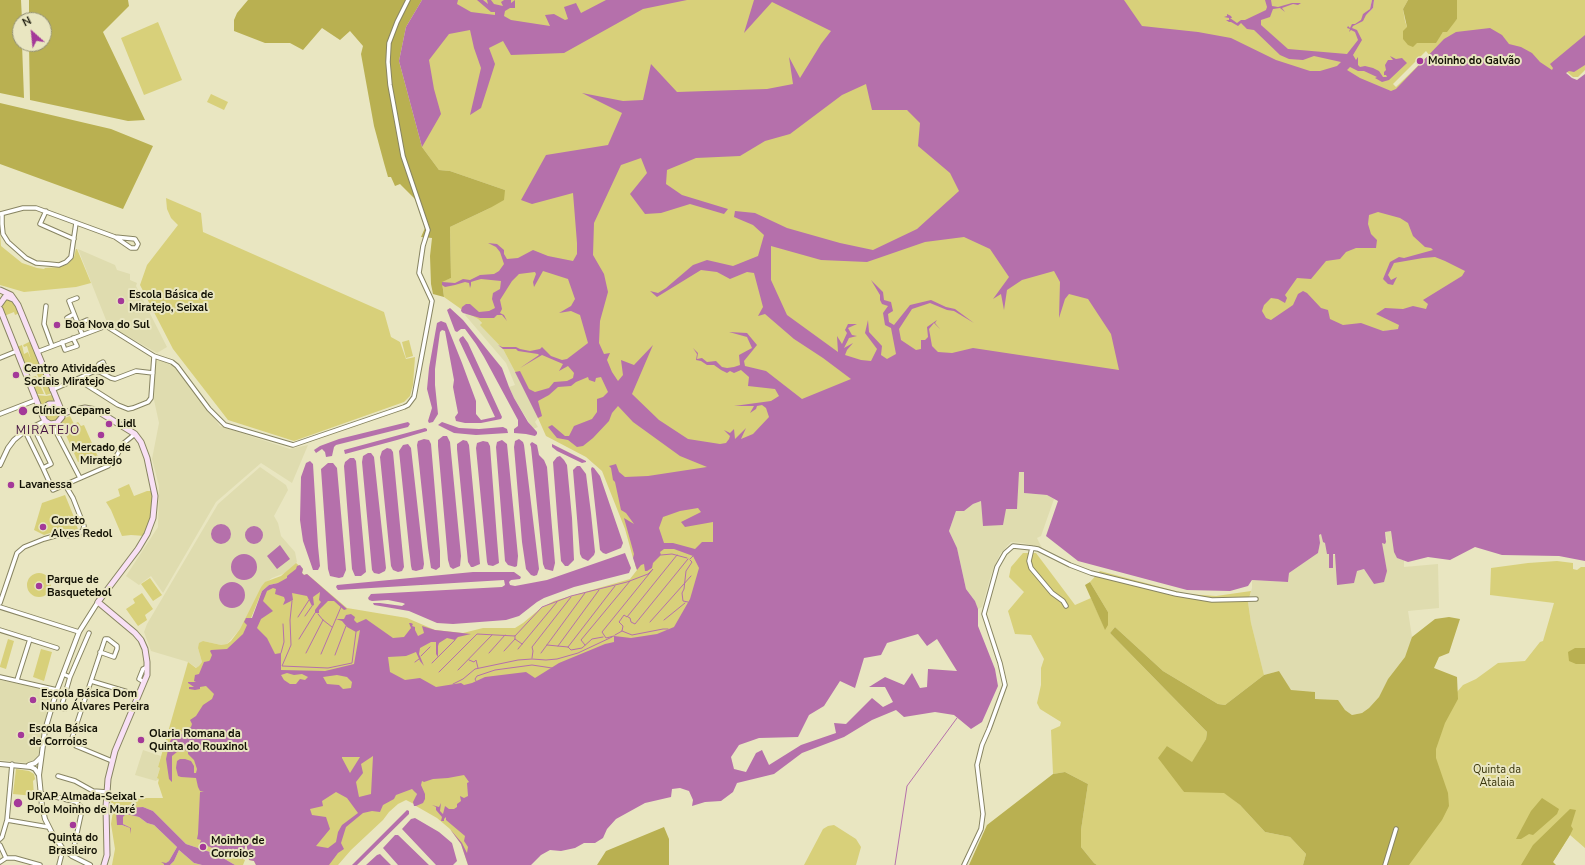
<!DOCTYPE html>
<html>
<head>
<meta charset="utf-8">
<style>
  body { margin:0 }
  #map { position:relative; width:1585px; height:865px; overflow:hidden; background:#e9e6c1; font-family:"Nunito Sans",sans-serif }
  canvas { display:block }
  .north { position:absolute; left:12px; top:12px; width:40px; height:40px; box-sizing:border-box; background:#e9e6c1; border:1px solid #939176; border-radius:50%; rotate:333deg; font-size:11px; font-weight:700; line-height:16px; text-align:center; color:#131205 }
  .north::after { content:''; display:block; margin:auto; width:14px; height:18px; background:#a43999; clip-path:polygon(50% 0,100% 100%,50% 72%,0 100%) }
</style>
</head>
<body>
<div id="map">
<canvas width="1585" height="865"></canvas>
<div class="north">N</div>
</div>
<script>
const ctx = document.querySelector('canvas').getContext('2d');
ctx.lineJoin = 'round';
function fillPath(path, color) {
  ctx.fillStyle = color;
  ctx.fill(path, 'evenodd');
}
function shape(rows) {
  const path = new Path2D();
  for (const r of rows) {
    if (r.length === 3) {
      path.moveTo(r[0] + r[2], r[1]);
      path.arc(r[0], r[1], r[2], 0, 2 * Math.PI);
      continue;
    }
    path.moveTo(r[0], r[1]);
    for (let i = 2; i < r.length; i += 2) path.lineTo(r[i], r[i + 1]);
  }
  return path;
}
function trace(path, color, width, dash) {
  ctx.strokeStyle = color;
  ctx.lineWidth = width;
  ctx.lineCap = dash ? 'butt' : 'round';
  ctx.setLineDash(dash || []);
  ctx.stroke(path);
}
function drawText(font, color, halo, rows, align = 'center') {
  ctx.font = font + ' "Nunito Sans",sans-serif';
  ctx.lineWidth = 4;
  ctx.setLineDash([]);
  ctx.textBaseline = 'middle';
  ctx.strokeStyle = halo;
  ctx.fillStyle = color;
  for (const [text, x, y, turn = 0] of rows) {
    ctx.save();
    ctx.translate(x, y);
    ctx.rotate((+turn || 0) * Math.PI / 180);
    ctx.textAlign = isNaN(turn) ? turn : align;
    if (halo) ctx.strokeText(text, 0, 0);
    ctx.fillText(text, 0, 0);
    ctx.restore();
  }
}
fillPath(shape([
  [78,249,115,265,117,270,130,274,130,280,137,283,136,286,167,347,157,353,108,325],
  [467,313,478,319,482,324,481,325,503,349,530,400,538,418,535,422,538,427,533,429,514,398,509,387,515,385,506,363,465,315],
  [155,360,166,361,175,366,220,426,290,449,308,445,292,483,261,463,216,502,163,593,151,576,139,585,126,576,158,527,159,486,152,459,159,423,154,400],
  [260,467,286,485,288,490,274,516,278,523,281,536,295,552,297,562,285,573,272,578,261,587,240,629,227,644,221,645,203,641,198,648,202,662,199,666,197,668,188,662,151,651,144,632,147,624,218,504],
  [1018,472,1024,472,1024,493,1047,495,1054,499,1041,536,1037,538,1042,548,1023,543,1011,542,1000,554,991,575,982,607,978,609,975,601,966,589,957,548,949,531,956,511,964,511,973,504,981,501,1006,508,1017,509],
  [1391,531,1397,558,1404,560,1404,567,1438,564,1439,608,1408,611,1412,637,1411,643,1405,657,1388,679,1379,697,1369,708,1362,713,1352,715,1345,710,1337,700,1314,699,1315,692,1291,691,1279,671,1264,675,1251,623,1248,602,1252,588,1252,580,1288,582,1289,573,1318,553,1320,543,1319,535,1321,534,1323,542,1325,542,1333,554,1357,571,1364,569,1374,584,1387,571,1381,543,1385,543,1387,539,1385,532],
  [0,680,49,690,52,693,38,756,34,760,28,763,0,760],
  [143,750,161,756,158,767,160,768,157,777,160,778,159,780,157,780,156,781,135,775]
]), '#dfdcaf');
fillPath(shape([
  [422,0,1372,0,1370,9,1366,15,1373,8,1374,0,1408,0,1403,9,1405,21,1407,27,1417,43,1435,43,1443,32,1457,19,1457,0,1585,0,1585,70,1578,77,1573,77,1567,72,1269,155,1585,302,1164,363,691,472,633,558,625,529,602,471,586,457,546,436,530,400,503,349,480,325,482,323,478,319,467,313,463,313,461,309,444,297,442,281,451,278,450,227,490,208,505,190,450,171,439,170,422,147],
  [1426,51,1429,55,1396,87,1393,84],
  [158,22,182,80,144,95,121,38],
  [211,94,228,102,224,110,207,102],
  [166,198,201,213,203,232,384,312,391,337,400,342,406,359,415,357,413,385,410,396,404,402,294,441,228,420,173,349,140,285,147,265,178,225,171,218,167,209],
  [0,232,1,246,22,263,37,268,44,269,45,268,60,267,68,264,74,257,76,249,77,249,91,283,76,287,24,292,0,285],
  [6,299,12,299,20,313,15,315,14,312,4,316,2,304],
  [409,340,413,356,406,358,402,342],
  [31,341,42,371,36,373,34,367,26,371,17,347,22,345,24,354,28,352,31,360,27,346,24,347,23,345],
  [43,372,52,393,46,395,37,374],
  [36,376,44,394,36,394,29,378],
  [36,395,46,396,52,395,54,400,41,406],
  [52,414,8],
  [70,416,74,424,78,422,81,426,84,425,99,459,101,461,98,462,94,455,78,462,61,424,65,418],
  [129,484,134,496,147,491,151,491,153,496,152,517,145,536,131,535,122,536,111,510,106,502,120,496,118,489],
  [65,495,76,522,66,526,76,524,79,532,69,534,50,533,44,535,34,530,42,503],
  [806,500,586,713,245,685,264,593,278,583,269,585,262,591,224,685,203,844,215,848,374,710,256,865,254,861,249,860,247,842,246,841,243,859,245,860,243,865,235,865,216,854,186,844,153,811,143,807,118,810,122,825,130,828,123,824,123,817,126,814,139,817,147,823,154,825,177,847,169,861,164,865,112,865,115,849,111,824,113,811,114,809,114,804,110,802,110,800,136,798,163,798,158,783,159,779,157,778,160,768,158,767,188,662,196,668,199,666,202,662,198,648,199,643,203,641,221,645,227,644,231,641,240,629,261,587,265,582,281,576,296,563,303,569,302,573,304,575,307,574,347,608,407,618,435,630,463,633,483,628,515,628,523,623,541,608,554,601,630,579,637,570,635,565,653,506],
  [1023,553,1036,553,1075,605,1091,598,1105,629,1108,612,1090,582,1100,571,1187,594,1216,596,1251,591,1248,602,1251,623,1264,675,1225,705,1218,704,1163,671,1115,627,1110,633,1207,732,1206,739,1192,763,1167,746,1184,792,1224,792,1240,805,1265,832,1290,837,1306,854,1303,865,1097,865,1094,863,1081,847,1081,830,1088,784,1065,772,1053,774,1051,730,1060,726,1061,722,1040,709,1037,703,1041,685,1041,668,1044,659,1031,635,1015,634,1008,611,1024,592,1009,577,1011,567],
  [1557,561,1573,563,1573,569,1577,570,1581,567,1585,567,1585,848,1570,835,1551,865,1388,865,1450,700,1463,685,1476,679,1498,663,1525,661,1540,642,1543,641,1554,603,1490,595,1491,568,1528,563],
  [39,585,12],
  [150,578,162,595,153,601,141,584],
  [142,593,153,609,145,615,147,620,138,626,126,609,135,603,133,599],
  [8,639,14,641,6,669,0,667,0,666],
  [41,649,52,652,44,681,33,677],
  [479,740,468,865,461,844,450,829,437,818,416,806,421,785,415,768],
  [339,752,392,754,417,794,414,804,406,800,398,804,389,812,383,820,351,850,338,865,306,865,307,806],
  [16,769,29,771,34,774,35,779,33,781,34,796,13,794],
  [834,825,856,839,861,847,856,865,804,865,823,829,828,826],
  [179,850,194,863,202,865,170,865,174,861]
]), '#d8d07a');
fillPath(shape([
  [0,0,21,0,22,20,20,20,20,44,22,44,24,98,0,93],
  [29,0,128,0,129,6,103,32,145,120,128,121,30,100,29,44,44,44,44,20,29,20],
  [248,0,422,0,406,27,399,61,422,147,439,170,450,171,505,190,504,200,490,208,450,227,451,278,442,282,444,297,433,294,431,284,430,256,432,238,421,237,425,228,415,199,400,184,395,186,391,177,388,177,384,163,374,126,361,54,363,46,350,31,340,40,322,28,303,50,290,43,265,43,234,31,234,20,237,13],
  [1408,0,1457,0,1457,19,1447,32,1443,32,1436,43,1417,43,1413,47,1408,45,1403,39,1403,31,1407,27,1403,9],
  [0,103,111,129,153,146,123,209,0,164],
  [1090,582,1108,612,1108,625,1105,630,1085,585],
  [1449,617,1460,619,1449,653,1439,657,1434,668,1457,677,1458,699,1445,723,1436,749,1436,758,1448,793,1449,806,1442,820,1409,865,1303,865,1306,854,1290,837,1265,832,1240,805,1224,793,1184,792,1158,758,1167,746,1192,762,1206,739,1207,732,1110,633,1115,627,1163,671,1218,704,1225,705,1264,675,1279,671,1291,690,1315,692,1315,699,1338,700,1345,710,1352,715,1362,713,1369,708,1379,697,1388,679,1405,657,1412,637,1435,619],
  [1575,648,1585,648,1585,664,1576,664,1569,661,1568,652],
  [1065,772,1088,784,1081,830,1081,847,1094,863,1097,865,969,865,987,825,1053,774],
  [1542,798,1559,809,1557,814,1533,835,1529,834,1521,839,1516,839,1531,811],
  [1570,809,1576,810,1571,826,1573,829,1570,835,1553,862,1556,865,1521,865,1533,845],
  [664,827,669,839,669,865,597,865,606,851]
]), '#b9b051');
fillPath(shape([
  [422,0,458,0,457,4,471,12,495,15,495,12,491,12,477,0,483,0,488,4,487,0,491,0,494,4,503,6,501,2,504,0,511,0,511,3,515,0,515,8,510,8,505,11,504,16,511,20,550,26,545,15,554,14,565,20,568,19,564,7,576,3,581,13,606,0,687,0,643,9,564,53,511,55,503,41,489,48,495,64,481,108,470,115,481,68,474,48,470,30,449,34,429,60,434,89,441,114,422,147,399,61,406,27],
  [754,0,1124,0,1142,26,1198,32,1231,38,1276,60,1310,71,1320,71,1337,66,1341,62,1314,56,1303,60,1289,59,1280,55,1254,30,1247,29,1241,23,1238,26,1231,22,1229,22,1226,20,1229,20,1229,18,1224,17,1227,16,1227,14,1231,16,1232,18,1230,18,1237,23,1241,20,1245,20,1266,10,1267,7,1265,0,1271,0,1272,6,1278,7,1292,3,1301,3,1298,5,1293,4,1282,8,1285,12,1280,8,1273,9,1270,17,1261,20,1261,25,1288,49,1347,54,1358,40,1355,32,1351,30,1349,32,1350,29,1347,28,1348,26,1350,28,1352,24,1355,24,1361,20,1363,14,1370,9,1372,0,1374,0,1373,8,1366,15,1363,21,1353,26,1352,28,1357,30,1362,40,1353,55,1356,60,1358,57,1358,65,1360,67,1365,66,1373,68,1379,71,1383,77,1387,77,1386,75,1384,75,1384,72,1386,70,1385,65,1388,60,1393,60,1390,56,1396,59,1402,58,1407,63,1389,80,1382,82,1375,78,1377,77,1364,71,1358,71,1350,67,1347,70,1360,78,1391,91,1396,89,1444,39,1456,32,1490,28,1502,35,1509,44,1521,47,1532,53,1540,62,1552,70,1553,68,1550,64,1585,35,1585,65,1574,72,1569,71,1566,73,1572,78,1577,80,1585,74,1585,561,1559,556,1502,555,1475,547,1450,560,1428,557,1408,562,1397,558,1394,552,1391,531,1385,532,1386,542,1385,544,1382,543,1387,571,1384,582,1374,584,1364,569,1357,571,1354,583,1337,585,1335,554,1333,554,1333,568,1329,568,1329,554,1327,554,1325,543,1323,542,1321,534,1319,535,1320,543,1318,553,1289,573,1288,582,1252,580,1248,586,1230,591,1187,590,1078,561,1046,536,1058,501,1047,495,1024,493,1024,472,1019,472,1017,509,1006,509,1003,525,983,526,981,501,973,504,964,511,956,511,949,531,957,548,966,589,975,601,978,609,978,626,995,669,998,686,982,722,971,729,954,715,935,712,904,717,896,710,872,720,844,737,802,753,774,774,737,783,733,792,721,801,705,802,692,806,693,800,689,791,680,788,672,789,671,797,645,803,616,819,607,829,603,838,595,843,584,843,575,848,561,851,550,850,541,855,531,865,468,865,461,844,450,829,462,843,467,853,468,847,464,841,465,836,446,820,446,817,444,819,444,821,441,821,442,817,436,810,436,807,432,805,439,807,441,803,440,811,443,814,445,806,449,809,454,809,457,807,457,804,461,801,460,796,464,798,468,796,467,783,469,782,464,775,448,778,433,779,424,782,422,781,421,785,425,794,425,799,423,803,416,806,414,806,413,802,417,794,412,789,396,795,394,799,383,805,380,812,372,811,363,813,346,827,341,843,344,849,338,853,329,865,256,865,254,861,249,860,246,841,243,859,223,852,221,855,219,854,220,851,200,843,201,840,197,839,198,834,200,792,204,792,200,791,198,787,196,778,181,777,178,776,176,768,177,761,180,759,185,759,191,761,194,766,194,773,196,773,197,769,194,760,188,754,188,752,185,750,177,752,172,756,172,782,169,779,166,759,170,741,173,737,184,733,190,733,195,731,194,729,180,731,191,727,192,724,190,720,196,716,203,705,212,699,214,694,206,686,200,687,200,689,195,690,189,689,189,687,194,687,188,683,188,682,196,682,194,681,195,675,199,674,204,662,209,661,210,660,212,655,210,651,211,650,227,649,243,634,247,625,244,622,246,618,252,618,262,591,269,585,278,583,287,578,287,576,296,569,297,566,300,565,303,569,302,573,304,575,307,574,347,609,344,610,334,601,328,601,319,610,319,613,315,613,315,610,321,602,319,600,320,592,313,597,314,605,312,606,307,596,292,593,293,600,283,605,285,600,284,597,275,594,276,589,273,588,267,591,263,601,273,611,261,619,257,628,267,638,275,654,281,653,281,670,325,671,354,664,360,630,356,632,347,627,342,621,336,619,344,619,346,615,351,614,355,617,354,620,357,623,366,619,393,638,404,637,411,628,409,623,411,623,413,624,412,626,415,627,415,630,418,636,424,633,422,626,435,630,471,634,458,637,455,640,447,638,439,643,438,646,438,657,436,654,436,642,431,642,420,648,419,654,424,666,420,661,416,652,406,656,388,657,390,672,405,680,420,678,436,687,461,683,464,685,472,683,485,677,526,672,535,678,559,663,605,644,614,642,614,636,631,638,657,634,674,627,690,599,699,568,693,556,674,549,664,549,660,552,661,555,653,563,652,568,647,571,645,571,644,564,641,565,637,570,633,558,634,554,624,518,634,524,626,513,621,510,615,482,613,480,611,468,609,466,616,464,619,472,625,477,648,476,707,467,680,456,633,422,618,406,612,413,609,421,593,438,583,446,577,447,568,440,557,438,548,427,552,425,565,436,569,436,574,426,592,419,597,412,597,399,603,397,608,392,601,377,596,378,595,382,589,380,588,377,576,382,571,386,558,387,549,395,538,401,542,416,538,418,515,372,520,371,529,389,535,392,549,388,554,382,567,381,573,378,574,373,568,366,559,371,563,364,542,355,520,368,539,355,538,354,518,351,516,349,503,349,498,345,502,347,516,347,520,349,530,351,540,349,542,347,551,356,562,360,567,359,588,343,580,315,571,311,559,313,571,306,575,299,568,279,543,271,534,287,533,282,536,274,535,272,519,274,512,281,500,300,502,309,500,313,504,315,507,321,502,315,497,315,494,318,480,318,463,313,461,311,462,307,466,304,470,304,479,312,489,311,495,308,492,299,493,293,500,289,501,281,481,279,474,281,471,282,471,285,470,288,469,283,465,282,455,285,445,287,442,285,442,282,455,283,463,279,470,280,480,275,494,274,499,271,504,264,500,252,496,247,488,243,497,244,504,250,504,254,507,259,518,258,533,250,548,256,573,261,577,254,577,243,573,193,532,204,521,200,546,155,608,145,622,113,582,93,623,101,643,100,651,64,677,92,767,89,793,84,789,57,800,78,821,44,831,31,772,2,744,33],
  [866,84,872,110,907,110,920,123,918,146,950,173,959,191,917,229,873,250,840,243,787,228,755,213,735,211,734,217,753,225,764,235,758,256,733,266,707,260,693,265,666,288,658,293,650,291,657,297,701,270,717,272,730,279,747,272,754,273,763,307,758,316,765,314,794,339,823,358,851,379,802,399,766,371,745,366,744,361,757,345,747,333,729,332,747,337,752,348,739,355,740,365,734,367,727,368,722,367,716,361,707,362,702,358,697,359,698,353,693,348,697,354,696,360,701,361,707,365,714,365,721,370,727,373,730,371,734,373,741,370,749,377,748,386,775,389,779,396,771,401,734,406,754,406,750,413,756,409,757,406,762,405,766,408,769,417,753,434,741,439,746,428,735,439,734,429,730,433,724,430,730,436,729,439,726,443,720,444,688,439,659,420,632,394,653,345,634,365,621,360,623,375,618,381,612,372,607,360,610,353,604,354,599,343,600,321,608,292,604,274,593,255,594,223,621,165,641,158,647,173,630,194,645,214,661,213,690,204,724,214,728,209,682,195,666,184,667,170,696,158,740,156,765,141,790,134,842,95],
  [1378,212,1400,218,1408,223,1413,236,1425,247,1431,248,1433,250,1404,258,1399,257,1390,262,1383,279,1388,284,1393,285,1397,277,1391,280,1388,275,1394,263,1423,258,1435,257,1445,261,1465,271,1462,276,1423,300,1428,304,1426,309,1413,306,1403,309,1385,308,1376,314,1399,325,1398,329,1383,331,1361,323,1343,325,1330,319,1328,310,1321,308,1307,293,1303,291,1298,294,1293,305,1271,320,1266,318,1262,311,1264,305,1271,298,1278,299,1285,303,1287,298,1285,295,1297,278,1311,279,1326,261,1340,259,1346,252,1356,248,1376,248,1377,240,1371,234,1368,224,1369,215],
  [964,237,990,249,1009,277,993,299,1001,294,1004,310,1007,290,1022,280,1054,271,1060,282,1059,318,1065,299,1069,294,1088,299,1111,334,1119,370,973,348,952,353,938,352,932,346,929,329,934,323,940,329,935,323,937,320,927,327,928,337,925,340,921,340,921,349,916,350,901,340,899,329,912,309,930,303,947,310,954,311,974,323,955,309,946,307,931,300,910,305,894,325,889,322,888,314,893,311,891,302,884,300,883,292,871,280,880,295,880,300,882,304,888,306,883,313,885,325,891,328,896,354,887,359,881,355,882,346,869,332,868,320,865,333,877,349,871,361,861,360,845,355,847,350,853,343,844,348,849,338,857,336,852,335,848,328,857,324,848,324,845,330,847,333,842,344,837,336,838,352,787,315,771,280,771,246,821,260,867,262,925,242],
  [698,508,701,512,681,522,685,527,713,522,713,542,702,542,695,549,673,543,664,543,659,528,663,517,680,511],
  [918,634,927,646,937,639,957,671,928,669,927,687,920,688,912,673,904,685,885,677,869,687,885,687,893,702,883,707,872,698,846,724,834,723,836,733,801,745,769,765,762,750,756,753,746,772,734,769,731,757,739,745,759,738,798,737,809,715,824,706,840,681,855,688,864,658,881,655,887,643],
  [287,673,294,675,302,674,308,677,305,680,300,679,296,684,290,684,284,680,281,675],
  [337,675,347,677,352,682,351,688,343,689,339,685,327,684,323,677],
  [373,756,371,794,359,797,356,782,363,773,361,764],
  [342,757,360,757,350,773,342,758],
  [336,792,347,798,358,813,342,825,338,832,336,842,328,848,316,846,330,829,326,817,312,815,310,809,323,806,322,801],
  [450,308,463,320,502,368,509,387,514,398,528,422,537,432,537,434,535,436,526,434,514,433,514,429,518,426,518,420,484,357,476,344,465,329,461,329,457,332,455,331,447,310],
  [441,321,446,323,462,363,476,401,476,414,481,420,495,417,459,340,460,338,463,336,468,343,480,369,502,417,501,419,481,423,465,423,456,421,455,417,458,413,453,387,454,380,445,331,442,330,440,332,435,369,435,385,438,414,433,422,429,423,428,421,432,408,427,389,429,368,437,323],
  [408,422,410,424,408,427,336,445,334,447,332,456,326,457,325,452,322,449,316,453,314,450,320,446,339,439],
  [442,422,459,428,479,429,503,427,507,429,508,433,476,435,454,433,438,425],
  [425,428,427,429,427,431,397,440,345,454,344,450],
  [443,436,447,436,450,442,461,556,460,566,453,569,450,567,448,560,438,446,438,440],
  [424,439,429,440,431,444,440,551,440,567,436,570,431,568,428,548,417,445,418,441],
  [519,439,523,442,524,445,539,569,537,575,534,576,531,575,526,569,522,542,514,447,515,441],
  [463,440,467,441,469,445,480,564,473,567,471,567,468,562,457,449,457,444],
  [502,440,507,444,518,556,517,566,515,567,508,565,505,561,496,447,497,442],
  [483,441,488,442,490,446,497,539,499,563,493,566,488,565,487,562,476,448,477,443],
  [532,442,537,445,539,455,544,460,547,467,555,563,553,571,545,569,543,564,531,447,530,444],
  [408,444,411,448,424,564,423,569,416,571,412,570,411,566,399,451,403,445],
  [552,444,586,461,586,462,582,463,557,451,552,447],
  [387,448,391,449,393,452,404,567,402,571,398,572,393,570,391,566,380,457,382,451],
  [368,453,371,453,374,457,386,568,385,571,379,574,374,573,372,570,362,462,363,456],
  [560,456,564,460,567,465,572,518,574,560,568,566,565,566,561,561,558,527,553,462,557,457],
  [350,458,354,458,356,461,366,572,361,576,355,576,352,569,344,466,345,462],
  [310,461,313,464,318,546,320,566,318,570,313,570,303,541,300,520,301,477,306,463],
  [328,463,333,463,337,468,346,570,343,577,339,578,330,576,328,569,321,469],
  [577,466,580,466,586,474,591,513,595,552,594,555,588,561,582,558,580,554,573,470],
  [592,467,594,468,600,476,623,543,621,548,606,554,603,553,600,550,591,469],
  [221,534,10],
  [254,535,9],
  [280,545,290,559,277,569,267,556],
  [625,553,631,568,629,573,574,587,544,598,537,602,519,616,506,620,453,624,437,623,409,611,374,605,373,603,380,603,402,606,405,604,403,603,388,600,372,601,369,600,368,598,371,594,502,587,505,585,504,580,338,590,336,587,337,585,473,572,514,572,521,577,520,579,511,580,509,582,510,585,515,586,547,580],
  [244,567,13],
  [232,595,13],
  [143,807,153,811,186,844,216,854,235,865,202,865,194,863,179,850,174,861,170,865,164,865,164,864,161,862,166,863,169,861,177,847,154,825,147,823,139,817,126,814,123,817,123,824,131,828,131,834,130,828,122,825,117,825,116,811,127,808],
  [407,810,409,811,409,814,357,865,352,865],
  [415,818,439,832,452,843,457,861,453,865,436,865,402,829,411,819],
  [395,835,398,835,429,865,398,865,383,848],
  [380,854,391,865,366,865,377,855]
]), '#b570ab');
trace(shape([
  [661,555,672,554,687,558],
  [690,559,693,556],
  [292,601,290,620,291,645,282,666,328,668,352,663,356,632],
  [688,602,683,601,682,593,684,589,686,571,692,562,690,560],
  [318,614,323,620,332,627],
  [305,616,312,606],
  [298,617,309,600],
  [628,617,630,618,631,622,635,624,688,559],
  [664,620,685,603],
  [650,622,691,576],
  [622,631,632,635,663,629,668,629],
  [615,635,622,631,623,626,619,622,624,615,627,617,677,555],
  [299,639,315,613],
  [515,639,522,644],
  [547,645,568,647,571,650,582,648,592,639,603,637],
  [585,645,581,640,630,581],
  [558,646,599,590],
  [568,647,615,586],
  [518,649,557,602],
  [504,651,515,639,515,636],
  [281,653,284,642,283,624],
  [306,653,323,620],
  [489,653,505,635],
  [541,653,585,593],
  [321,654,341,607],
  [335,655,346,626],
  [421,656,430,647],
  [532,658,533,651,532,647,571,597],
  [469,660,474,662,476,660,478,668],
  [415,662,419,659],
  [432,663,455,640],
  [458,670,492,635],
  [439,672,477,634,515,636,542,607,571,596,627,582,648,574,653,569,602,632,606,638,614,636],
  [476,681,475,679,477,676,495,670,532,665,552,668],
  [453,684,463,679,475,669,518,660,532,659,546,660,557,659,578,653,612,637],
  [895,865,907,786,957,718]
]), '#b570ab', 1);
const minor = shape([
  [46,211,40,224,74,239],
  [0,214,23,208,36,208,115,237,135,239,138,244,136,248,131,248,115,237],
  [2,215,2,224,3,234,8,242,26,258,36,263,49,264,59,265,66,262,71,257,76,223],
  [77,298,69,301,82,334],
  [46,306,44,324,52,346],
  [67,318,74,314],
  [78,324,87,320],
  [62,342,65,350,77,346,73,338],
  [37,352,106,326,154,356,151,398,148,402,133,408,128,409,118,405,77,379,52,390],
  [154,356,172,362,177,366,209,409,225,425,293,445,404,407,408,405,414,397,432,301,419,273,423,246,428,230,403,156,390,85,388,62,389,43,397,22,408,0],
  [0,358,17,351],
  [95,371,99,364,103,362,105,367,104,373],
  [77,379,95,371,100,372,111,378,115,379,136,371,153,373],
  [0,414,36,400],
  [55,424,54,428,80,478],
  [25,431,43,468,51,464,33,426],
  [43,468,53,490,108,466,114,460,124,443,135,434],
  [1032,548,1029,561,1031,568,1052,593,1063,601,1066,606],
  [0,603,17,553,24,547,44,539,58,535,72,536,78,535,83,530,84,526,73,498,67,488,70,483],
  [0,607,79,632],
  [0,630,57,648],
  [100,652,114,657,117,649,117,646,108,639,105,639,72,738,72,741,76,746,112,761],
  [63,674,70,677,89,633],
  [0,677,57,690],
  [17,680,30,639],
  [91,681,138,695],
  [144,682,139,679,143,669,147,667],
  [65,709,61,708,70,677],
  [58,776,75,781,93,791,107,792],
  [40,793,76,802,81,807,82,810,72,856],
  [7,820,48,827],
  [0,839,2,837,7,820,12,764],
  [0,845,6,858,15,858,40,865],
  [0,862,6,858],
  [59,865,63,849],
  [964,865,981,829,983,814,977,765,982,745,989,729,1005,685,1000,663,984,614,997,567,1005,553,1013,546,1032,548,1038,549,1070,565,1091,573,1176,594,1212,600,1256,599],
  [1385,865,1396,829]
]);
const tertiary = shape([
  [0,465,8,448,14,440,25,431,45,421],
  [0,764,31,767,35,769,39,775],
  [29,765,35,763,41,757],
  [90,865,72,856,63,849,52,833,45,819,42,806,39,775,45,730,57,690,79,632,98,602]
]);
const secondary = shape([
  [0,290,11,295,18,305,62,412,62,417,57,423,50,424,45,421,43,417,0,309],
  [0,304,5,297,8,297,13,299],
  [42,413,44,408,49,404,55,404,59,407],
  [62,413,85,408,96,410,135,434,141,442,147,458,155,496,153,518,147,534,138,549,98,602,135,633,141,640,145,649,147,662,147,675,115,751,108,779,106,807,107,855,104,865]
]);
trace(minor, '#878462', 5.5);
trace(tertiary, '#878462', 6);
trace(secondary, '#878462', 7);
trace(minor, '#fff', 3.5);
trace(tertiary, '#fff', 4);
trace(secondary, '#f8e0f5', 5);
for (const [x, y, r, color] of [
  [1420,61,4,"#a43999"],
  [121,301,4,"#a43999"],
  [57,325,4,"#a43999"],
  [16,375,4,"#a43999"],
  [23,411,5,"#a43999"],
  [109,424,4,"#a43999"],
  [101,435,4,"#a43999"],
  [11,485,4,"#a43999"],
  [43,527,4,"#a43999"],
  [39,586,4,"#a43999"],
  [33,700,4,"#a43999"],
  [21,735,4,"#a43999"],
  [141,740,4,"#a43999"],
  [18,803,5,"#a43999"],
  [73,825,4,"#a43999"],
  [203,847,4,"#a43999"]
]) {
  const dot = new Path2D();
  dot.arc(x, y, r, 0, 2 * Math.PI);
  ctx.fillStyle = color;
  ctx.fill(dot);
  trace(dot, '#e9e6c1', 1.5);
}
drawText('bold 11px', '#131205', '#e9e6c1', [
  ["Moinho do Galvão",1428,61],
  ["Escola Básica de",129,295],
  ["Miratejo, Seixal",129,308],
  ["Boa Nova do Sul",65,325],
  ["Centro Atividades",24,369],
  ["Sociais Miratejo",24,382],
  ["Clínica Cepame",32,411],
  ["Lidl",117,424],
  ["Mercado de",101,448,"center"],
  ["Miratejo",101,461,"center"],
  ["Lavanessa",19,485],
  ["Coreto",51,521],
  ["Alves Redol",51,534],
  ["Parque de",47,580],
  ["Basquetebol",47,593],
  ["Escola Básica Dom",41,694],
  ["Nuno Álvares Pereira",41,707],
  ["Escola Básica",29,729],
  ["de Corroios",29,742],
  ["Olaria Romana da",149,734],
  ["Quinta do Rouxinol",149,747],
  ["URAP Almada-Seixal -",27,797],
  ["Polo Moinho de Maré",27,810],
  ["Quinta do",73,838,"center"],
  ["Brasileiro",73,851,"center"],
  ["Moinho de",211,841],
  ["Corroios",211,854]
], 'left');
drawText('11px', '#38340b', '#e9e6c1', [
  ["Quinta da",1497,770],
  ["Atalaia",1497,783]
]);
ctx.letterSpacing = '1px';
drawText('12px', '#441140', '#e9e6c1', [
  ["MIRATEJO",48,431]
]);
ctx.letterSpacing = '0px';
</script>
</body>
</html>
